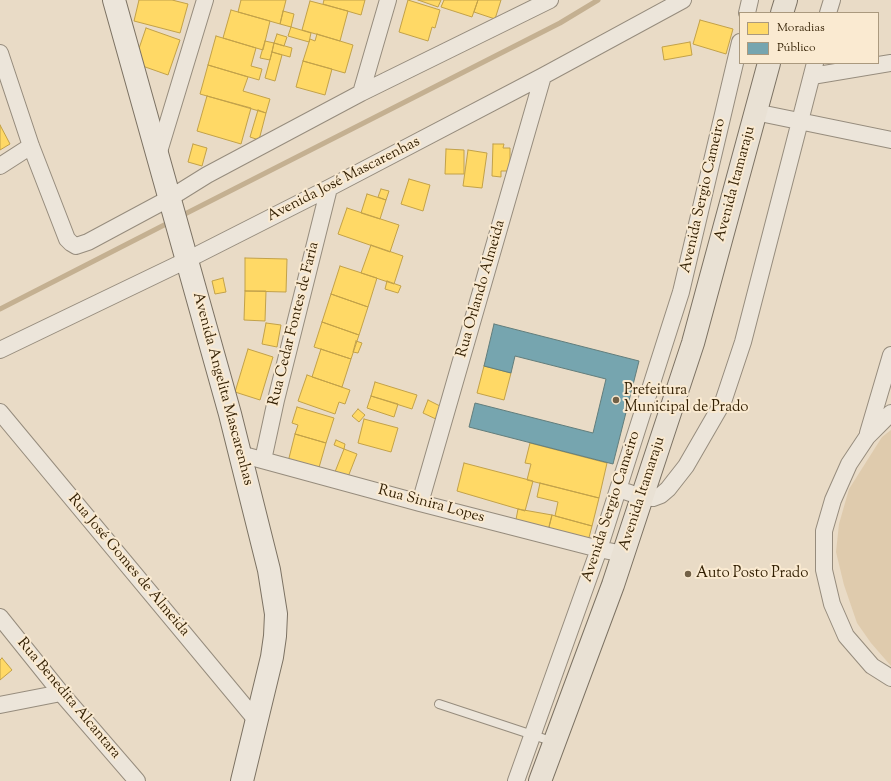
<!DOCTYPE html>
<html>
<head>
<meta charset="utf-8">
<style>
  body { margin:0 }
  #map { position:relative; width:891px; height:781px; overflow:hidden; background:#e9dbc6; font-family:"Sorts Mill Goudy",serif }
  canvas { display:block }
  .legend { position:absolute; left:739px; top:12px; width:140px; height:52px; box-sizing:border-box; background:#faead1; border:1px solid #aa997e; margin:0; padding:5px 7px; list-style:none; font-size:12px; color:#321f02 }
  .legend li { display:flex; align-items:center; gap:8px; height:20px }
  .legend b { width:20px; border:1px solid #aa997e }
</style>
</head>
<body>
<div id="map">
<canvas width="891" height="781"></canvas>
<ul class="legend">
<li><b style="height:11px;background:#ffd966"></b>Moradias</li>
<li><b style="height:11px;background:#76a5af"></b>Público</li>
</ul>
</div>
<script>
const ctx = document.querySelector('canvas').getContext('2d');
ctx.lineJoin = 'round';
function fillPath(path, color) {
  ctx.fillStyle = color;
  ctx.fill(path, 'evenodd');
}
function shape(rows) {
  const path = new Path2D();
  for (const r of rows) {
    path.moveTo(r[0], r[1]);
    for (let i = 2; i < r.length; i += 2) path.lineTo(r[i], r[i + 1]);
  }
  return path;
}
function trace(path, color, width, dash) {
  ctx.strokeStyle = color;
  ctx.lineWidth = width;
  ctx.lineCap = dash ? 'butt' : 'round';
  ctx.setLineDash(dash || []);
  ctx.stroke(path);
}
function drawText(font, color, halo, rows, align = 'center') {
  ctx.font = font + ' "Sorts Mill Goudy",serif';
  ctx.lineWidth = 4;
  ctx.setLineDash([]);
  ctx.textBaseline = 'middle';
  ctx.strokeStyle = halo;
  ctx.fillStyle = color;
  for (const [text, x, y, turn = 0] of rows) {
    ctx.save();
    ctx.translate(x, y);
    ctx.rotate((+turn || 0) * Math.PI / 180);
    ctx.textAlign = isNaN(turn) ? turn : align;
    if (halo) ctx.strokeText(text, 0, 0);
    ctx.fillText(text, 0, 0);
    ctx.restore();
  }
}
fillPath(shape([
  [891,430,891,666,871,643,857,623,844,585,836,552,839,524,849,489,882,437]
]), '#dfcbad');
const homes = shape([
  [139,0,172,0,188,4,180,33,134,21,139,0],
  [241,0,286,0,280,24,238,12,241,0],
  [324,0,365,0,361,15,323,4,324,0],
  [408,0,440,10,435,28,432,27,428,41,399,32,408,0],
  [418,0,441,0,438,7,418,0],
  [444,0,478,0,472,17,441,7,444,0],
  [478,0,501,0,495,19,474,12,478,0],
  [310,1,348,11,340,41,302,30,310,1],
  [231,10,270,21,263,50,223,38,231,10],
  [283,11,294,14,291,27,280,24,283,11],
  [700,20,733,29,726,54,693,44,700,20],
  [291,27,311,33,309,42,288,36,291,27],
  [146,28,180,40,168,75,134,63,146,28],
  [277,34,287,37,284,46,274,43,277,34],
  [317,34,353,45,345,73,303,61,310,39,315,41,317,34],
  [216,36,256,48,251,66,262,69,259,80,208,65,216,36],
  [265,41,274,43,270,60,260,58,265,41],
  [690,42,692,55,664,60,662,47,690,42],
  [274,43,292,48,290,57,272,52,274,43],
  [272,52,282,55,275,81,265,78,272,52],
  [303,61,332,69,325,95,296,87,303,61],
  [208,65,248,77,243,91,270,99,266,113,200,94,208,65],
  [207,96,251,108,241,144,197,131,207,96],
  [258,110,266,113,259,140,250,137,258,110],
  [0,125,10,144,0,150,0,125],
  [193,144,207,148,202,166,188,162,193,144],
  [493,144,504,144,503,148,510,148,510,171,501,171,501,177,492,176,493,144],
  [446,149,464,150,464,174,445,174,446,149],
  [468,150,487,153,482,188,463,186,468,150],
  [409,179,430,185,423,211,401,204,409,179],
  [381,189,389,191,386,200,378,197,381,189],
  [367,194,386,200,380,219,361,213,367,194],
  [347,208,399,225,390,252,338,234,347,208],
  [371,245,403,256,394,284,361,273,371,245],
  [245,258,287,259,286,292,245,291,245,258],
  [340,266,377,278,368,307,331,294,340,266],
  [223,278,226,292,215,294,212,281,223,278],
  [387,281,401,286,398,293,385,289,387,281],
  [245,291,266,291,265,321,244,320,245,291],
  [331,294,368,307,359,335,322,322,331,294],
  [322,322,359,335,351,359,314,347,322,322],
  [266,323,281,325,277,347,262,344,266,323],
  [356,341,362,343,358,353,353,352,356,341],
  [248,349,273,357,260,400,235,392,248,349],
  [321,349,351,359,342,387,312,377,321,349],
  [484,366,511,373,504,400,477,393,484,366],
  [307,375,350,390,345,404,339,402,335,414,298,401,307,375],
  [375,382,417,395,412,409,371,396,375,382],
  [371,396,398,404,394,417,367,408,371,396],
  [428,400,444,408,438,420,423,413,428,400],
  [297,407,334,418,326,443,295,434,298,425,292,423,297,407],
  [358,409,365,415,359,422,352,416,358,409],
  [364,419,398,428,391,452,358,443,364,419],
  [295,434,326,443,318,471,288,462,295,434],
  [336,440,345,444,344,449,334,445,336,440],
  [530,443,607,463,599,498,527,480,531,464,525,463,530,443],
  [344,449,357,454,346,482,333,477,344,449],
  [464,463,533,481,525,511,457,491,464,463],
  [540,483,599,498,592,526,555,516,558,502,537,497,540,483],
  [518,509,552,515,546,539,514,530,518,509],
  [552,515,592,526,586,549,546,539,552,515],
  [2,658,12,670,0,680,0,660,2,658]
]);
fillPath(homes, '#ffd966');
trace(homes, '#c2a148', 1);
const public = shape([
  [494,324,639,361,613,464,469,427,475,403,593,433,606,379,515,356,511,373,484,366,494,324]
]);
fillPath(public, '#76a5af');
trace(public, '#627d7b', 1);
trace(shape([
  [181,216,560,23,598,0],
  [0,309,170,222]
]), '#c4b091', 5);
const lane = shape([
  [439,704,554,742]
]);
const street = shape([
  [747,13,750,0],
  [828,13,832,0],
  [0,53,31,146,67,239,71,243,76,246,88,242,170,198,207,175,361,93,550,0],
  [812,76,891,63],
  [361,93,388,0],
  [755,112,891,140],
  [158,155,205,0],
  [0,166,31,146],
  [0,350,187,260,329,188,543,76,683,0],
  [0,412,256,720],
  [891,413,867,437,849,464,833,500,824,531,824,570,832,604,846,636,872,666,891,678],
  [868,433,891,355],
  [240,454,420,503,599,549,623,554],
  [263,460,276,400,329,188],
  [618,489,642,497,653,498,661,495,668,489,686,466,723,402,743,342,815,63],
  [420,503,543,76],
  [0,617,61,693,137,781],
  [0,705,61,693],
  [516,781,599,549,681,292,740,42]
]);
const secondary = shape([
  [114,0,230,414,269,570,276,614,275,636,272,657,242,781]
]);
const primary = shape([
  [782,13,786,0],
  [540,781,613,585,693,343,769,63]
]);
trace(lane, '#968c7d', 10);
trace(street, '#968c7d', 18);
trace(secondary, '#7c7263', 24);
trace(primary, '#7c7263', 24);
trace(lane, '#ece5da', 8);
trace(street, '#ece5da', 16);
trace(secondary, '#ece5da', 22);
trace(primary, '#e9e1d4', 22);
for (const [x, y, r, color] of [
  [616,400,4,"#726147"],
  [688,574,4,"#726147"]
]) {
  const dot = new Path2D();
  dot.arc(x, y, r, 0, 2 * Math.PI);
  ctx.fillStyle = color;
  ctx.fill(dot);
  trace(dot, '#faead1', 1.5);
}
drawText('15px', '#321f02', '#faead1', [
  ["Avenida José Mascarenhas",344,180,-27],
  ["Avenida Itamaraju",736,184,-75],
  ["Avenida Sergio Cameiro",704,196,-77],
  ["Rua Orlando Almeida",482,289,-74],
  ["Rua Cedar Fontes de Faria",295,324,-76],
  ["Avenida Angelita Mascarenhas",222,389,75],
  ["Avenida Itamaraju",643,494,-72],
  ["Rua Sinira Lopes",431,505,15],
  ["Avenida Sergio Cameiro",612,507,-72],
  ["Rua José Gomes de Almeida",128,566,50],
  ["Rua Benedita Alcantara",68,699,50]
]);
drawText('15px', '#321f02', '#faead1', [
  ["Prefeitura",624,391],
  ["Municipal de Prado",624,408],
  ["Auto Posto Prado",696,574]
], 'left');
</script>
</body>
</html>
